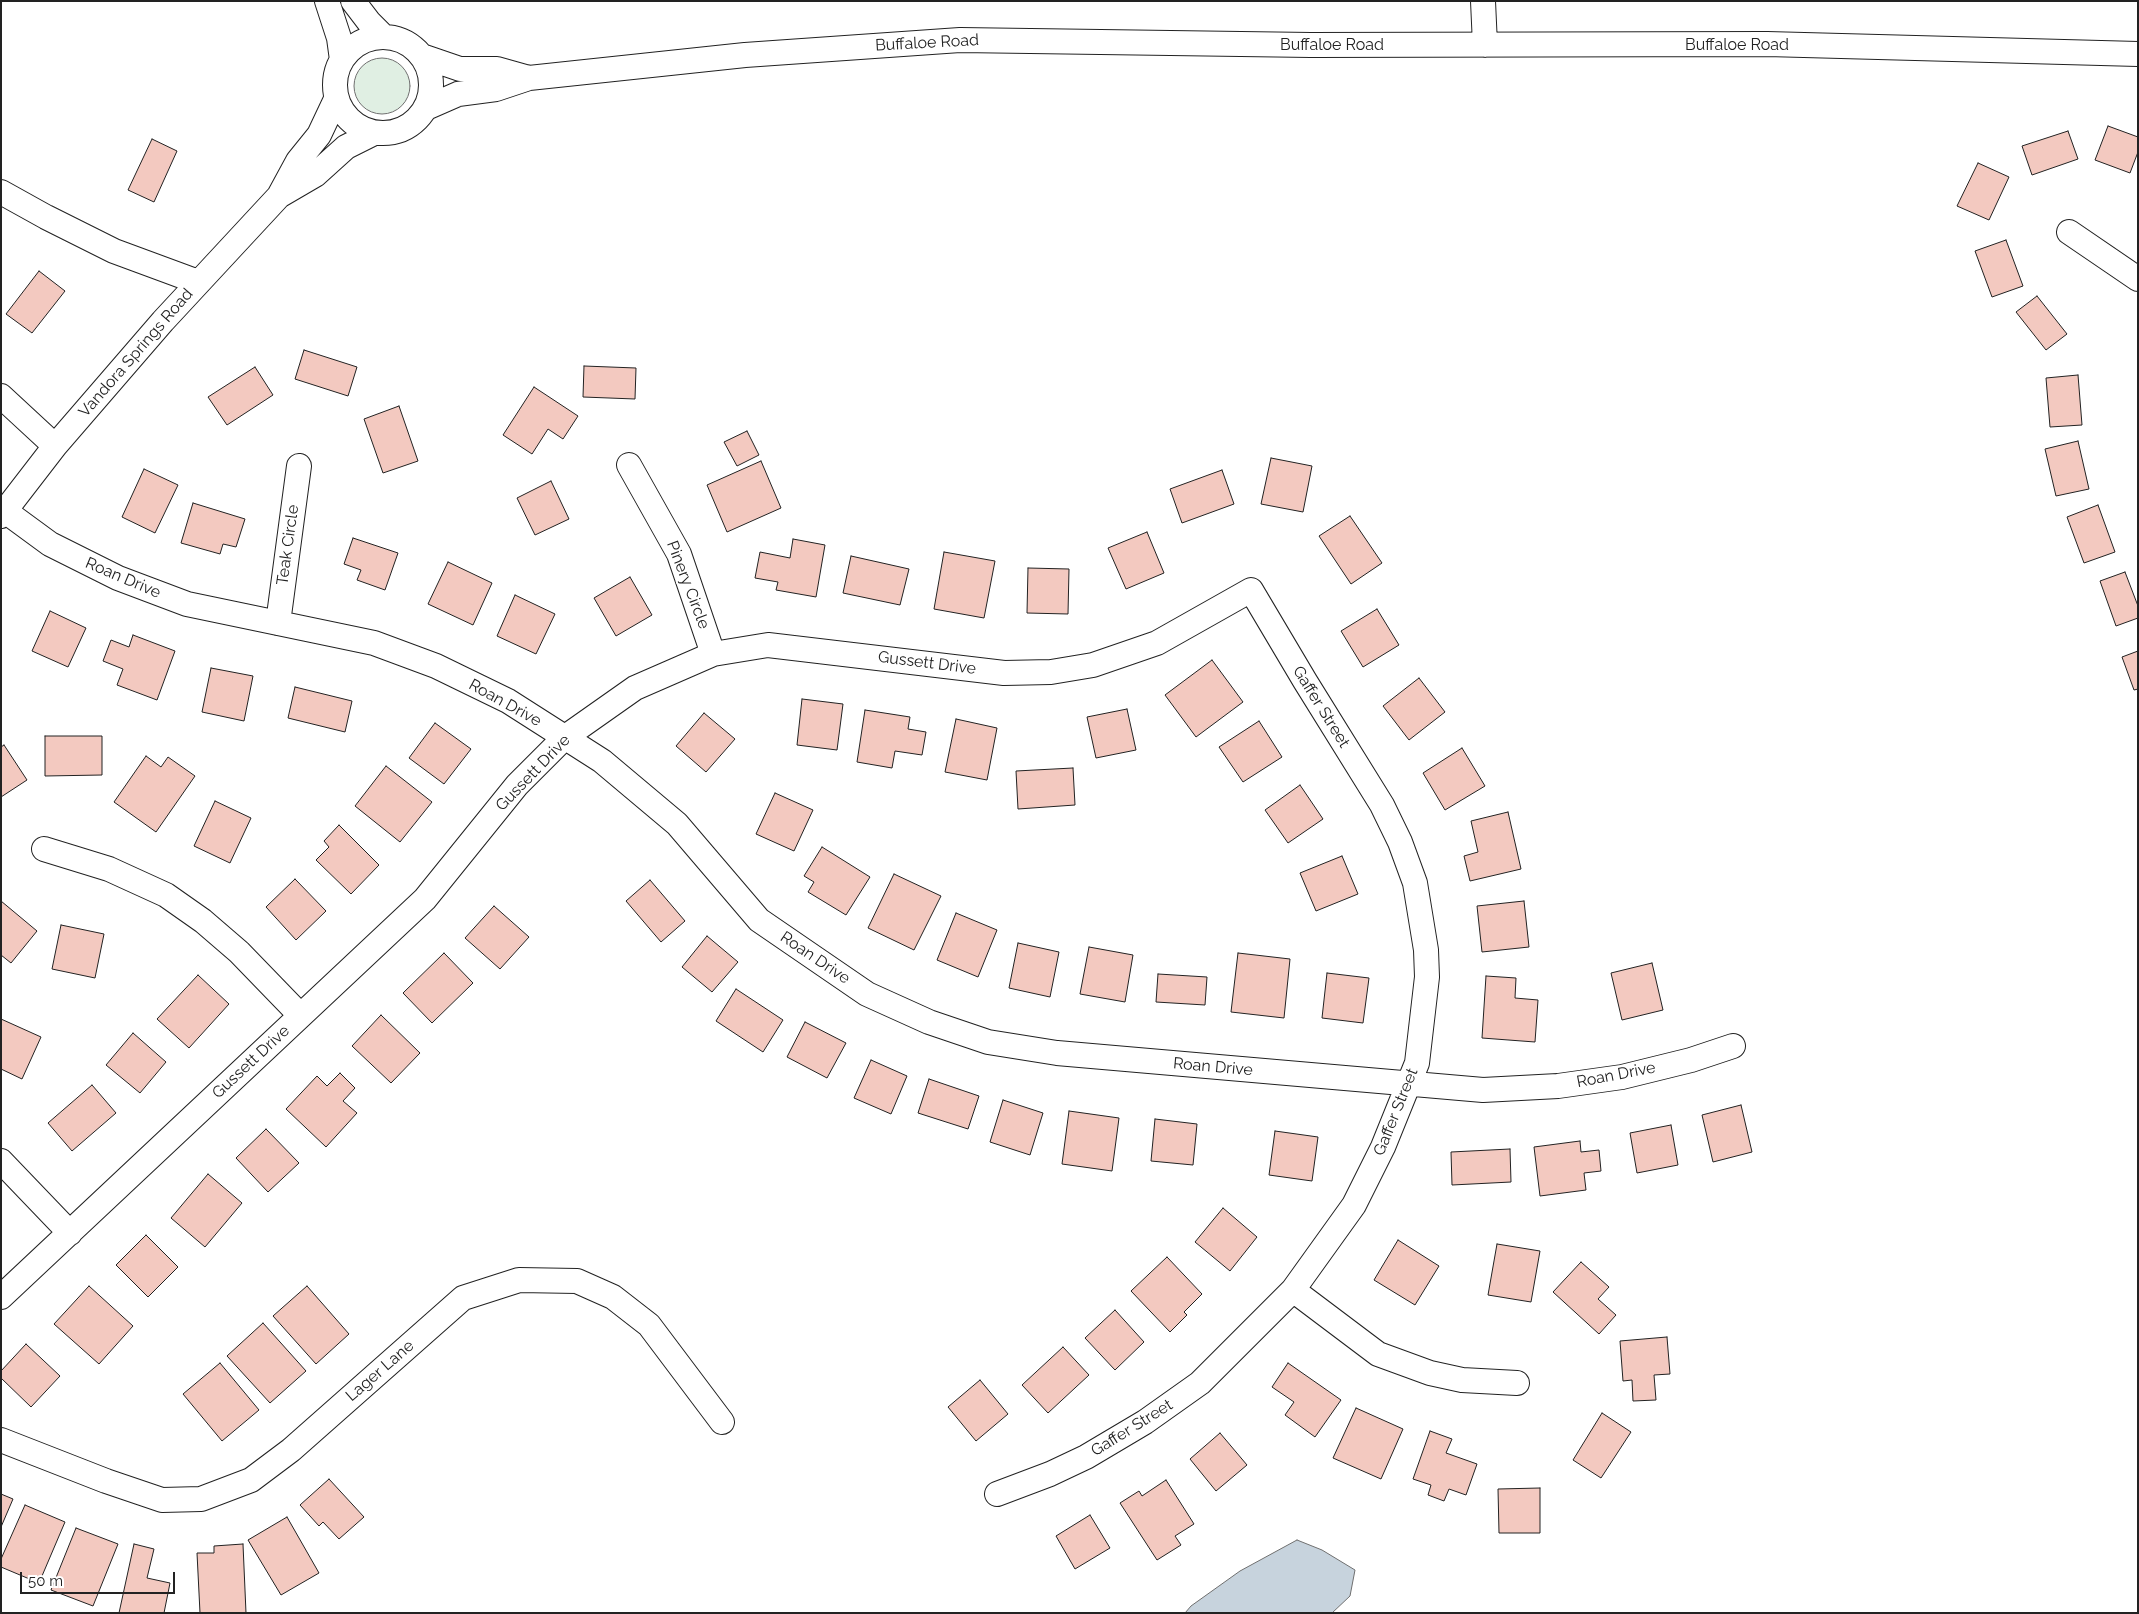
<!DOCTYPE html>
<html>
<head>
<meta charset="utf-8">
<style>
  body { margin:0 }
  #map { position:relative; width:2139px; height:1614px; overflow:hidden; background:#fff; font-family:Raleway,sans-serif }
  canvas { display:block }
  .frame { position:absolute; inset:0; border:2px solid #222; pointer-events:none }
  .scale { position:absolute; left:20px; top:1572px; width:155px; height:22px; box-sizing:border-box; border:2px solid #222; border-top:0; padding-left:6px; font-size:15px; line-height:18px; white-space:nowrap; color:#222; -webkit-text-stroke:4px #fff; paint-order:stroke }
</style>
</head>
<body>
<div id="map">
<canvas width="2139" height="1614"></canvas>
<div class="frame"></div>
<div class="scale">50 m</div>
</div>
<script>
const ctx = document.querySelector('canvas').getContext('2d');
ctx.lineJoin = 'round';
function fillPath(path, color) {
  ctx.fillStyle = color;
  ctx.fill(path, 'evenodd');
}
function shape(rows) {
  const path = new Path2D();
  for (const r of rows) {
    if (r.length === 3) {
      path.moveTo(r[0] + r[2], r[1]);
      path.arc(r[0], r[1], r[2], 0, 2 * Math.PI);
      continue;
    }
    path.moveTo(r[0], r[1]);
    for (let i = 2; i < r.length; i += 2) path.lineTo(r[i], r[i + 1]);
  }
  return path;
}
function trace(path, color, width, dash) {
  ctx.strokeStyle = color;
  ctx.lineWidth = width;
  ctx.lineCap = dash ? 'butt' : 'round';
  ctx.setLineDash(dash || []);
  ctx.stroke(path);
}
function drawText(font, color, halo, rows, align = 'center') {
  ctx.font = font + ' Raleway,sans-serif';
  ctx.lineWidth = 4;
  ctx.setLineDash([]);
  ctx.textBaseline = 'middle';
  ctx.strokeStyle = halo;
  ctx.fillStyle = color;
  for (const [text, x, y, turn = 0] of rows) {
    ctx.save();
    ctx.translate(x, y);
    ctx.rotate((+turn || 0) * Math.PI / 180);
    ctx.textAlign = isNaN(turn) ? turn : align;
    if (halo) ctx.strokeText(text, 0, 0);
    ctx.fillText(text, 0, 0);
    ctx.restore();
  }
}
const green = shape([
  [382,86,28]
]);
fillPath(green, '#e0efe3');
trace(green, '#6f6f6f', 1);
const water = shape([
  [1297,1540,1322,1550,1355,1570,1350,1596,1332,1613,1185,1613,1191,1606,1240,1571,1297,1540]
]);
fillPath(water, '#c7d3dd');
trace(water, '#6f6f6f', 1);
const building = shape([
  [2108,126,2138,137,2138,152,2130,173,2095,160,2108,126],
  [2068,131,2078,159,2032,175,2022,146,2068,131],
  [152,139,177,151,154,202,128,190,152,139],
  [1978,163,2009,177,1989,220,1957,206,1978,163],
  [2006,240,2023,286,1992,297,1975,251,2006,240],
  [39,271,65,291,32,333,6,314,39,271],
  [2037,296,2067,334,2046,350,2016,312,2037,296],
  [304,350,357,367,348,396,295,379,304,350],
  [584,366,636,368,635,399,583,397,584,366],
  [255,367,273,395,227,425,208,397,255,367],
  [2078,375,2082,425,2050,427,2046,378,2078,375],
  [534,387,578,416,563,439,548,429,532,454,503,435,534,387],
  [399,406,418,461,383,473,364,419,399,406],
  [747,431,759,455,737,466,724,442,747,431],
  [2078,441,2089,489,2056,496,2045,449,2078,441],
  [1271,458,1312,466,1303,512,1261,504,1271,458],
  [761,461,781,508,727,532,707,485,761,461],
  [144,469,178,485,155,533,122,517,144,469],
  [1222,470,1234,504,1182,523,1170,489,1222,470],
  [551,481,569,519,535,535,517,498,551,481],
  [193,503,245,519,236,547,223,544,220,554,181,543,193,503],
  [2098,505,2115,552,2084,563,2067,517,2098,505],
  [1350,516,1382,563,1351,584,1319,536,1350,516],
  [1147,532,1164,573,1126,589,1108,548,1147,532],
  [353,538,398,553,385,590,357,580,361,570,344,564,353,538],
  [793,539,825,545,816,597,776,590,778,582,755,578,760,552,790,558,793,539],
  [944,552,995,561,984,618,934,609,944,552],
  [851,556,909,569,900,605,843,593,851,556],
  [448,562,492,583,473,625,428,604,448,562],
  [1028,568,1069,569,1068,614,1027,613,1028,568],
  [2125,572,2138,606,2138,618,2116,626,2100,581,2125,572],
  [630,577,652,615,616,636,594,598,630,577],
  [515,595,555,614,536,654,497,636,515,595],
  [1377,609,1399,645,1363,667,1341,631,1377,609],
  [50,611,86,628,68,667,32,651,50,611],
  [133,635,175,651,157,700,117,685,123,669,103,661,111,640,129,647,133,635],
  [2138,651,2138,689,2134,690,2122,657,2138,651],
  [1212,660,1243,702,1196,737,1165,695,1212,660],
  [211,668,253,676,244,721,202,712,211,668],
  [1419,678,1445,712,1409,740,1383,706,1419,678],
  [295,687,352,701,345,732,288,718,295,687],
  [802,699,843,704,837,750,797,745,802,699],
  [1127,709,1136,750,1096,758,1087,717,1127,709],
  [865,710,910,717,908,729,926,732,922,755,895,751,892,768,857,762,865,710],
  [704,713,735,739,706,772,676,746,704,713],
  [956,719,997,728,987,780,945,772,956,719],
  [1259,721,1282,757,1243,782,1219,747,1259,721],
  [435,723,471,749,444,784,409,758,435,723],
  [45,736,102,736,102,775,45,776,45,736],
  [4,745,27,780,1,797,1,747,4,745],
  [1462,748,1485,786,1445,810,1423,773,1462,748],
  [146,756,161,767,168,757,195,776,156,832,114,802,146,756],
  [386,766,432,802,400,842,355,806,386,766],
  [1073,768,1075,805,1018,809,1016,771,1073,768],
  [1300,785,1323,819,1288,843,1265,810,1300,785],
  [775,793,813,810,794,851,756,834,775,793],
  [215,801,251,818,230,863,194,846,215,801],
  [1508,812,1521,869,1470,881,1464,856,1478,852,1471,821,1508,812],
  [339,825,379,865,351,894,316,860,329,847,324,841,339,825],
  [822,847,870,877,846,915,808,892,814,882,804,876,822,847],
  [1342,856,1358,894,1316,911,1300,873,1342,856],
  [894,874,941,896,914,950,868,928,894,874],
  [295,879,326,911,296,940,266,907,295,879],
  [650,880,685,921,661,942,626,901,650,880],
  [1,901,37,931,11,963,1,955,1,901],
  [1524,901,1529,947,1482,952,1477,906,1524,901],
  [494,906,529,937,500,969,465,938,494,906],
  [956,913,997,930,978,977,937,960,956,913],
  [61,925,104,934,95,978,52,969,61,925],
  [707,936,738,962,712,992,682,967,707,936],
  [1018,943,1059,952,1050,997,1009,988,1018,943],
  [1089,947,1133,955,1125,1002,1080,994,1089,947],
  [444,953,473,983,432,1023,403,993,444,953],
  [1238,953,1290,959,1284,1018,1231,1012,1238,953],
  [1652,963,1663,1010,1622,1020,1611,973,1652,963],
  [1327,973,1369,978,1363,1023,1322,1018,1327,973],
  [1158,974,1207,977,1205,1005,1156,1002,1158,974],
  [198,975,229,1004,189,1048,157,1019,198,975],
  [1486,976,1516,978,1515,998,1538,1000,1535,1042,1482,1038,1486,976],
  [736,989,783,1020,763,1052,716,1021,736,989],
  [381,1015,420,1053,391,1083,352,1046,381,1015],
  [1,1019,41,1037,22,1079,1,1069,1,1019],
  [805,1022,846,1043,827,1078,787,1057,805,1022],
  [133,1033,166,1062,140,1093,106,1065,133,1033],
  [871,1060,907,1076,891,1114,854,1098,871,1060],
  [340,1073,355,1088,343,1101,357,1113,326,1147,286,1109,317,1076,327,1086,340,1073],
  [929,1079,979,1096,968,1129,918,1113,929,1079],
  [92,1085,116,1113,72,1151,48,1123,92,1085],
  [1003,1100,1043,1113,1030,1155,990,1142,1003,1100],
  [1741,1105,1752,1152,1713,1162,1702,1115,1741,1105],
  [1069,1111,1119,1118,1112,1171,1062,1164,1069,1111],
  [1155,1119,1197,1124,1193,1165,1151,1161,1155,1119],
  [1671,1125,1678,1165,1637,1173,1630,1133,1671,1125],
  [266,1129,299,1163,268,1192,236,1158,266,1129],
  [1275,1131,1318,1137,1312,1181,1269,1175,1275,1131],
  [1580,1141,1581,1152,1599,1150,1601,1171,1584,1173,1586,1190,1540,1196,1534,1147,1580,1141],
  [1510,1149,1511,1182,1452,1185,1451,1152,1510,1149],
  [208,1174,242,1203,205,1247,171,1218,208,1174],
  [1223,1208,1257,1237,1230,1271,1195,1242,1223,1208],
  [146,1235,178,1267,148,1297,116,1265,146,1235],
  [1398,1240,1439,1266,1415,1305,1374,1280,1398,1240],
  [1497,1244,1540,1251,1531,1302,1488,1295,1497,1244],
  [1167,1257,1202,1294,1184,1312,1187,1315,1170,1332,1131,1291,1167,1257],
  [1581,1262,1609,1287,1598,1299,1616,1315,1599,1334,1553,1292,1581,1262],
  [89,1286,133,1326,99,1364,54,1324,89,1286],
  [307,1286,349,1334,316,1364,273,1316,307,1286],
  [1115,1310,1144,1342,1115,1370,1085,1338,1115,1310],
  [263,1323,306,1371,270,1403,227,1356,263,1323],
  [1667,1337,1670,1374,1654,1375,1656,1400,1633,1401,1632,1380,1623,1381,1620,1341,1667,1337],
  [26,1344,60,1376,31,1407,1,1378,1,1371,26,1344],
  [1063,1347,1089,1375,1048,1413,1022,1385,1063,1347],
  [220,1363,259,1410,222,1441,183,1394,220,1363],
  [1288,1363,1341,1400,1315,1437,1285,1415,1294,1402,1272,1387,1288,1363],
  [980,1380,1008,1414,976,1441,948,1407,980,1380],
  [1356,1408,1403,1429,1381,1479,1333,1458,1356,1408],
  [1602,1413,1631,1432,1601,1478,1573,1460,1602,1413],
  [1430,1431,1452,1439,1446,1453,1477,1464,1466,1495,1449,1489,1444,1501,1428,1495,1431,1485,1413,1479,1430,1431],
  [1220,1433,1247,1465,1216,1491,1190,1459,1220,1433],
  [329,1479,364,1517,339,1539,323,1522,319,1526,300,1505,329,1479],
  [1166,1480,1194,1524,1175,1536,1181,1545,1157,1560,1120,1503,1139,1491,1142,1496,1166,1480],
  [1540,1488,1540,1533,1499,1533,1498,1489,1540,1488],
  [1,1494,13,1499,1,1527,1,1494],
  [25,1505,65,1522,39,1583,1,1567,1,1559,25,1505],
  [1090,1515,1110,1548,1075,1569,1056,1536,1090,1515],
  [287,1517,319,1573,281,1595,248,1540,287,1517],
  [76,1528,118,1544,93,1606,51,1590,76,1528],
  [134,1544,154,1549,147,1578,170,1583,164,1613,119,1613,134,1544],
  [243,1544,246,1613,200,1613,197,1553,214,1553,214,1546,243,1544]
]);
fillPath(building, '#f3c9c0');
trace(building, '#222', 1);
const minor = shape([
  [327,1,339,38,342,60],
  [353,1,369,22,384,37],
  [1483,1,1485,45],
  [383,85,48],
  [422,56,460,69,497,69,529,78],
  [426,108,458,94,496,89,529,78,745,55,960,40,1311,45,1767,44,2138,54],
  [1,192,46,217,114,251,198,282],
  [279,196,315,175,346,147,374,133],
  [2069,232,2138,279],
  [1,396,55,446],
  [629,465,679,554,713,654],
  [5,511,50,544,118,578,187,604,374,643,436,666,508,701,602,761,677,824,759,920,867,994,929,1022,988,1042,1057,1053,1483,1090,1558,1086,1622,1077,1691,1060,1733,1046],
  [1,516,55,446,163,321,279,196,298,161,319,135,336,99],
  [278,623,299,466],
  [44,849,109,869,166,895,203,921,239,952,300,1015],
  [1,1161,70,1233],
  [1293,1290,1378,1354,1430,1373,1462,1380,1517,1383],
  [1,1297,425,899,517,785,564,738,635,688,713,654,768,645,1004,673,1051,672,1093,665,1157,643,1251,590,1305,681,1382,805,1400,842,1415,883,1426,950,1427,977,1417,1063,1383,1147,1354,1205,1293,1290,1200,1383,1145,1422,1086,1457,1050,1474,997,1494],
  [1,1440,106,1481,162,1500,201,1499,251,1480,291,1450,463,1298,519,1280,577,1281,613,1297,649,1325,722,1422]
]);
trace(minor, '#222', 26);
trace(minor, '#fff', 24);
drawText('16px', '#222', '#fff', [
  ["Buffaloe Road",927,43,-3],
  ["Buffaloe Road",1332,45],
  ["Buffaloe Road",1737,45],
  ["Vandora Springs Road",136,353,-49],
  ["Teak Circle",288,545,-82],
  ["Roan Drive",123,578,23],
  ["Pinery Circle",688,585,69],
  ["Gussett Drive",927,663,7],
  ["Roan Drive",505,703,29],
  ["Gaffer Street",1321,707,58],
  ["Gussett Drive",533,773,-46],
  ["Roan Drive",815,958,34],
  ["Gussett Drive",251,1062,-43],
  ["Roan Drive",1213,1067,5],
  ["Roan Drive",1616,1075,-11],
  ["Gaffer Street",1396,1112,-68],
  ["Lager Lane",380,1371,-41],
  ["Gaffer Street",1132,1428,-32]
]);
</script>
</body>
</html>
